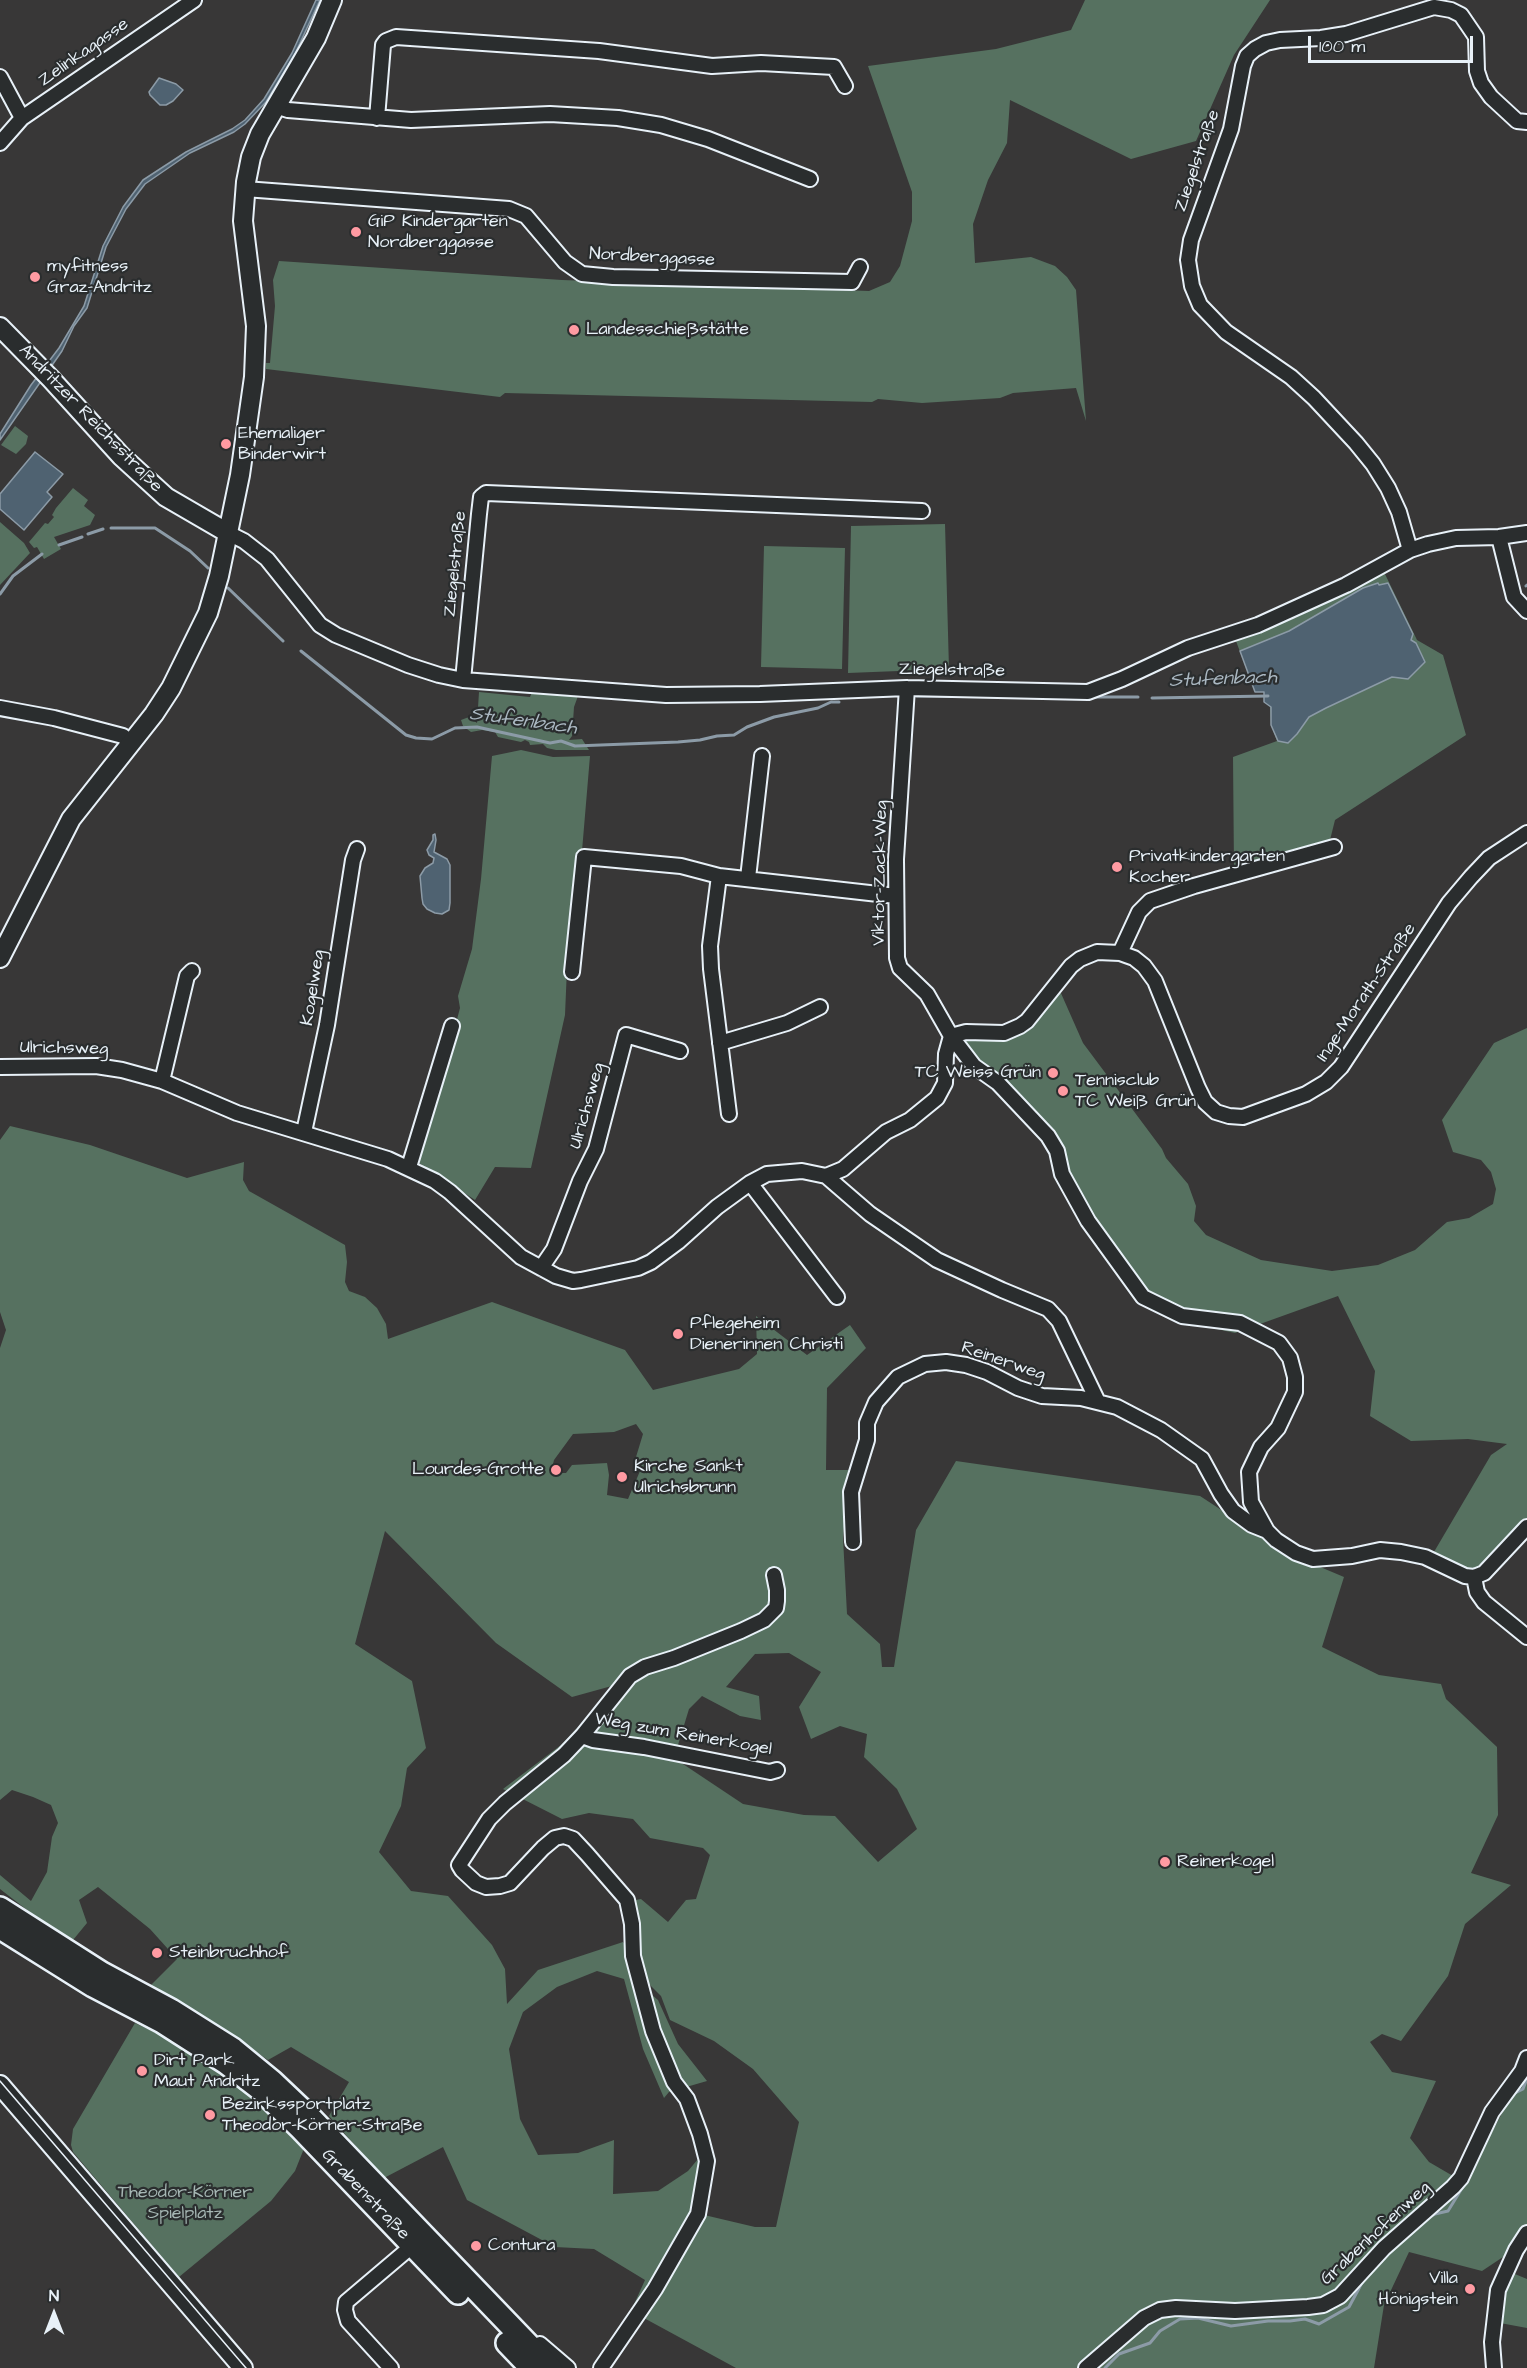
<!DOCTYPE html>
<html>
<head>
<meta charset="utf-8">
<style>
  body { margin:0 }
  #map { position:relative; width:1527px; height:2368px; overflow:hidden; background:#383737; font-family:"Architects Daughter",sans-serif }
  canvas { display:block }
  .north { position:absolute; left:24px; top:2284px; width:60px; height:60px; -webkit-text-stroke:4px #2a2d2e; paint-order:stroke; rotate:0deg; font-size:16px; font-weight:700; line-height:24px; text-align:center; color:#e8f1f8 }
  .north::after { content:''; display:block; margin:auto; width:21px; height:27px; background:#e8f1f8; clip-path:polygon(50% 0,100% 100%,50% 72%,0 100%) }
  .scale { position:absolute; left:1308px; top:36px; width:165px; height:27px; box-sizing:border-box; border:3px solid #e8f1f8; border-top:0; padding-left:8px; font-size:18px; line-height:21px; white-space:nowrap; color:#e8f1f8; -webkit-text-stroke:4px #2a2d2e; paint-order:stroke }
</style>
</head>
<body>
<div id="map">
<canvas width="1527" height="2368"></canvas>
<div class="north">N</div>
<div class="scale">100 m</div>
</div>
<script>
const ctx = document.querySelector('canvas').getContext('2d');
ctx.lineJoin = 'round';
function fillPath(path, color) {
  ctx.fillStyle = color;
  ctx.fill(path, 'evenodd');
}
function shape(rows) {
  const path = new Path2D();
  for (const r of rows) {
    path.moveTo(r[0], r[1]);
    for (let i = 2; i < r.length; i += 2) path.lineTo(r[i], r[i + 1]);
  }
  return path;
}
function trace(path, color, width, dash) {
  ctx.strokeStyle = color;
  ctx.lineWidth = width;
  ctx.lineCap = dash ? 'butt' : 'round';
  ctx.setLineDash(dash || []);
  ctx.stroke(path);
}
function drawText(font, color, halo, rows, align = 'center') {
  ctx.font = font + ' "Architects Daughter",sans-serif';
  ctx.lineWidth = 4.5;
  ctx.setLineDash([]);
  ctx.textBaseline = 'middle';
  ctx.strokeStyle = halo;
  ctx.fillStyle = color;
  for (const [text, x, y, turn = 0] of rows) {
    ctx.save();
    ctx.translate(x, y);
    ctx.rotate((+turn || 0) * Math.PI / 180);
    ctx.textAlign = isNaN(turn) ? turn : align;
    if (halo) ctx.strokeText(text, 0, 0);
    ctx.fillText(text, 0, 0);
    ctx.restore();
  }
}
fillPath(shape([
  [1085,0,1270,0,1234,55,1196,141,1131,159,1010,100,1007,143,988,180,973,224,975,263,1031,257,1055,266,1067,277,1076,290,1086,421,1076,388,1013,393,1000,398,922,403,878,399,872,402,505,393,500,397,266,369,266,363,270,363,275,306,273,280,279,261,562,280,869,291,890,282,900,266,912,221,912,192,868,66,996,49,1071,30],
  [15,426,28,436,26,444,16,454,1,445],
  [73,488,88,500,84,506,95,515,90,525,54,537,61,549,44,559,37,547,34,548,29,542,45,523,48,524,54,517,52,515,56,508],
  [0,522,24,543,30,553,0,585],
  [945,524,949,669,848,673,851,526],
  [764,546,845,548,842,669,761,667],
  [1384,572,1417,640,1443,655,1466,735,1335,820,1329,844,1234,869,1233,757,1277,741,1271,725,1269,692,1255,692,1236,641,1297,617],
  [479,692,530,697,532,692,578,696,574,707,572,736,569,740,582,739,589,750,556,750,547,748,543,744,530,745,529,742,525,740,521,742,498,737,495,732,482,730,471,732,463,726,461,720,469,717,477,723],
  [521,750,553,757,590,756,582,851,567,968,565,1015,531,1168,495,1167,475,1200,419,1163,460,1008,458,996,472,949,481,879,492,756],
  [1053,988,1060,991,1083,1043,1162,1149,1166,1158,1188,1184,1196,1206,1194,1221,1206,1235,1261,1260,1332,1271,1378,1265,1415,1250,1447,1222,1469,1218,1493,1204,1496,1189,1491,1172,1481,1160,1453,1152,1442,1120,1494,1043,1527,1028,1527,1520,1474,1572,1431,1557,1491,1455,1507,1444,1468,1439,1411,1441,1370,1416,1375,1371,1338,1296,1235,1333,1194,1324,1109,1261,1057,1151,985,1076,957,1033,1010,1031],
  [10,1126,90,1145,187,1178,244,1162,243,1180,249,1191,345,1245,347,1262,345,1282,349,1291,365,1297,377,1308,386,1324,388,1339,492,1302,625,1350,653,1390,739,1369,757,1354,756,1316,807,1355,850,1325,866,1348,827,1388,826,1470,849,1470,843,1538,847,1614,880,1644,882,1667,894,1667,916,1530,956,1461,1200,1496,1287,1553,1344,1577,1322,1647,1379,1675,1441,1684,1446,1699,1497,1747,1498,1815,1471,1873,1511,1885,1465,1924,1448,1976,1401,2041,1382,2034,1370,2042,1392,2072,1436,2081,1410,2138,1429,2162,1465,2183,1527,2066,1527,2241,1482,2271,1409,2252,1384,2305,1374,2368,736,2368,631,2311,645,2280,594,2249,555,2247,467,2200,443,2147,384,2178,329,2116,349,2082,291,2047,268,2060,211,2021,149,1987,177,1959,150,1929,98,1887,79,1900,87,1923,73,1940,31,1913,0,1889,0,1875,31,1901,47,1872,52,1837,58,1823,51,1805,33,1797,12,1790,0,1800,0,1348,6,1330,0,1312,0,1140],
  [636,1424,643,1434,636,1457,640,1471,628,1499,607,1495,609,1475,607,1463,572,1465,566,1473,555,1473,552,1468,554,1460,573,1434,614,1432],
  [385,1531,496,1643,572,1697,619,1684,561,1745,503,1789,562,1819,589,1813,633,1819,650,1838,703,1848,710,1855,696,1899,686,1900,668,1922,641,1899,630,1901,632,1955,623,1942,538,1970,507,2004,505,1969,492,1945,448,1896,411,1891,379,1852,401,1806,407,1768,426,1748,412,1681,355,1644],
  [789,1653,821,1672,799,1707,811,1739,840,1726,867,1734,864,1757,897,1789,917,1829,878,1862,835,1816,804,1815,743,1804,674,1758,689,1709,702,1696,740,1716,761,1720,759,1696,726,1687,755,1654],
  [597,1971,624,1979,643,2049,664,2098,669,2092,707,2081,678,2044,658,2000,641,1986,646,1981,661,1996,670,2020,714,2041,753,2069,799,2122,776,2227,755,2227,700,2214,703,2153,688,2171,658,2191,613,2194,614,2140,578,2153,538,2155,520,2119,509,2049,523,2012,557,1987],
  [135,2023,182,2045,244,2086,305,2146,295,2171,271,2201,179,2277,73,2152,71,2145,73,2129],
  [1510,2272,1527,2279,1527,2328,1500,2323]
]), '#567160');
const water = shape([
  [316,0,320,0,295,54,266,102,245,124,234,132,190,153,145,184,126,209,106,247,87,308,74,326,62,351,0,440,0,434,31,385,59,348,84,306,103,246,123,207,143,180,186,152,232,129,245,120,264,99,292,53,316,0],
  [159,78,176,84,183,90,173,101,166,105,160,105,150,95,149,92,159,78],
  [35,452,63,474,47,492,52,497,24,530,0,509,0,494,35,452],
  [1378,583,1379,585,1388,583,1413,634,1411,640,1416,643,1425,662,1408,679,1392,677,1326,708,1309,717,1297,734,1288,743,1278,741,1271,725,1271,707,1264,702,1264,692,1255,692,1240,651,1289,631,1363,588,1378,583],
  [435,834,436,840,434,852,447,859,450,865,450,903,449,910,442,914,435,913,427,909,423,904,422,898,420,876,425,868,433,863,434,858,429,855,427,850,433,840,433,835,435,834]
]);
fillPath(water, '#4f6271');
trace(water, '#8c9ba7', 1.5);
trace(shape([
  [111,528,155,528,190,551,208,568],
  [88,534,103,529],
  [59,545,82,537],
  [1526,586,1527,585],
  [228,588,283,641],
  [0,594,13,576,42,554],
  [301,651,406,735,416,738,432,739,455,728,477,727,550,743,561,741,575,746,678,742,700,740,717,736,734,735,747,727,774,717,818,708,831,702,839,702],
  [917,696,974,696],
  [1092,697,1138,697],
  [1152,698,1268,696],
  [1513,2094,1523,2089,1527,2078],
  [1426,2219,1435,2214,1448,2211,1467,2180],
  [1105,2368,1119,2354,1150,2343,1160,2331,1180,2319,1198,2318,1231,2326,1268,2321,1290,2321,1305,2319,1319,2324,1349,2307,1364,2279]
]), '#8c9ba7', 3);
const street = shape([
  [0,77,22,118],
  [276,106,288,110,411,120,550,114,618,118,661,125,708,139,810,179],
  [377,118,383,45,386,41,396,37,599,51,712,66,761,63,834,67,845,86],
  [0,143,22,118,194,0],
  [245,189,509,209,526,216,565,262,582,274,613,277,852,282,860,267],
  [228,533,244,541,267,559,320,625,336,635,408,665,439,675,463,680,666,695,760,694,907,688,1088,692,1122,679,1188,648,1258,625,1346,585,1410,550,1428,544,1456,538,1499,537,1527,533],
  [1499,537,1514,597,1527,611],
  [1410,550,1399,512,1388,488,1373,464,1356,443,1314,398,1291,377,1226,332,1200,305,1192,286,1188,260,1191,240,1231,129,1243,66,1247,56,1255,49,1266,43,1280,40,1321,38,1346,34,1434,7,1451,10,1461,15,1476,37,1477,71,1481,83,1491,97,1517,121,1527,122],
  [463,680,479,514,481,497,486,493,922,511],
  [907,688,896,859,897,958,900,968,927,994,951,1036,974,1066,998,1083,1048,1136,1057,1151,1062,1174,1088,1221,1143,1297,1182,1316,1240,1323,1279,1343,1290,1358,1295,1377,1295,1392,1278,1428,1261,1447,1249,1472,1251,1502,1267,1531,1276,1540,1296,1553,1313,1559,1352,1556,1380,1550,1401,1552,1425,1557,1465,1576,1474,1577],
  [0,708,54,718,123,736,131,744],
  [719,876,710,946,711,969,729,1114],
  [748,878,762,756],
  [1120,953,1139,912,1150,901,1194,886,1334,847],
  [572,972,584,857,681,866,719,876,896,896],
  [720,1043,787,1023,820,1007],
  [0,1067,96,1066,122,1070,162,1081,237,1113,388,1159,435,1181,450,1192,521,1257,556,1276,573,1281,581,1280,638,1268,651,1262,678,1242,717,1207,750,1183,767,1174,802,1171,826,1176,843,1169,886,1132,910,1120,937,1098,945,1083,946,1054,951,1036,966,1032,1004,1033,1020,1026,1027,1021,1071,966,1080,959,1097,952,1120,953,1134,958,1144,966,1155,981,1198,1088,1205,1102,1216,1112,1229,1116,1243,1117,1306,1094,1326,1082,1341,1067,1449,903,1471,877,1489,858,1527,833],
  [162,1081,187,976,192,971],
  [304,1132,327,1025,353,860,357,849],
  [409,1167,452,1026],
  [826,1176,870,1214,937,1260,1002,1290,1048,1309,1059,1321,1098,1402],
  [750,1183,837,1297],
  [541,1268,554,1249,580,1181,596,1149,626,1035,680,1051],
  [853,1542,851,1492,867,1440,867,1423,876,1402,898,1377,925,1364,946,1362,966,1365,987,1372,1018,1388,1042,1396,1081,1398,1117,1407,1161,1430,1202,1459,1221,1494,1233,1511,1252,1525,1267,1531],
  [1474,1577,1477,1592,1484,1602,1527,1637],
  [1474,1577,1484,1573,1527,1527],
  [582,1736,593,1740,644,1747,770,1772,777,1770],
  [540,2344,568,2368],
  [391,2368,348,2321,345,2310,346,2302,405,2252],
  [601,2368,655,2289,698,2214,707,2161,700,2134,687,2099,674,2082,653,2031,633,1956,632,1924,627,1900,587,1854,573,1839,564,1836,555,1838,543,1848,510,1883,500,1886,486,1887,476,1883,462,1870,459,1865,489,1819,505,1803,564,1755,582,1736,630,1676,645,1667,674,1658,741,1631,764,1620,776,1608,777,1601,777,1590,774,1575],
  [1086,2368,1144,2318,1160,2310,1176,2308,1235,2311,1308,2307,1323,2305,1340,2296,1384,2248,1453,2187,1461,2178,1492,2112,1522,2071,1527,2058],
  [1494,2368,1492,2342,1498,2290,1516,2250,1527,2233]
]);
const secondary = shape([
  [0,327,51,379,121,456,166,497,228,533],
  [0,958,71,819,154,714,171,688,208,613,219,576,240,475,254,377,256,326,243,221,246,182,251,157,260,134,316,38,332,0],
  [0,2085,243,2368]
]);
const primary = shape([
  [0,1908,102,1973,171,2010,233,2049,272,2081,310,2117,551,2368],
  [0,1928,93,1986,162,2022,226,2063,261,2090,301,2129,458,2293],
  [507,2343,531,2368]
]);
trace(street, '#e8f1f8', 18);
trace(secondary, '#e8f1f8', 22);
trace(primary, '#e8f1f8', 26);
trace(street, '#2a2d2e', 14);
trace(secondary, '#2a2d2e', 18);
trace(primary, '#2a2d2e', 21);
trace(shape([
  [0,2081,246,2368]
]), '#e8f1f8', 1.5);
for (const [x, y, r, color] of [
  [356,232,6,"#ff9aa2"],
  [35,277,6,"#ff9aa2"],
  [574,330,6,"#ff9aa2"],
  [226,444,6,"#ff9aa2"],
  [1117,867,6,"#ff9aa2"],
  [1053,1073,6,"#ff9aa2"],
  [1063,1091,6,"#ff9aa2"],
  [678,1334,6,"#ff9aa2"],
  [556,1470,6,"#ff9aa2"],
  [622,1477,6,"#ff9aa2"],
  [1165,1862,6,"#ff9aa2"],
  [157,1953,6,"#ff9aa2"],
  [142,2071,6,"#ff9aa2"],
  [210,2115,6,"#ff9aa2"],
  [476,2246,6,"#ff9aa2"],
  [1470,2289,6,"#ff9aa2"]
]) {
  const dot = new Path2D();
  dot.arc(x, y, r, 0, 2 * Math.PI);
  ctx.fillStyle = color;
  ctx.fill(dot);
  trace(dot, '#2a2d2e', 2);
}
drawText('18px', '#e8f1f8', '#2a2d2e', [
  ["Zelinkagasse",84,53,-35],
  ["Ziegelstraße",1198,161,-71],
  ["Nordberggasse",652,258,3],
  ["Andritzer Reichsstraße",90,419,46],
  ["Ziegelstraße",456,564,-84],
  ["Ziegelstraße",952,671,1],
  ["Viktor-Zack-Weg",881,873,-89],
  ["Kogelweg",314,988,-81],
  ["Inge-Morath-Straße",1367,993,-56],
  ["Ulrichsweg",64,1049,1],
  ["Ulrichsweg",588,1106,-74],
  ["Reinerweg",1003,1362,19],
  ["Weg zum Reinerkogel",683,1735,10],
  ["Grabenstraße",365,2195,46],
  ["Grabenhofenweg",1376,2234,-43]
]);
drawText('18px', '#e8f1f8', '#2a2d2e', [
  ["GiP Kindergarten",368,222],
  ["Nordberggasse",368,243],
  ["myfitness",47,267],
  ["Graz-Andritz",47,288],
  ["Landesschießstätte",586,330],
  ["Ehemaliger",238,434],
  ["Binderwirt",238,455],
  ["Privatkindergarten",1129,857],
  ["Kocher",1129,878],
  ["TC Weiss Grün",1041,1073,"right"],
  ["Tennisclub",1075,1081],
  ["TC Weiß Grün",1075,1102],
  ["Pflegeheim",690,1324],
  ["Dienerinnen Christi",690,1345],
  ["Kirche Sankt",634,1467],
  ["Ulrichsbrunn",634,1488],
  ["Lourdes-Grotte",544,1470,"right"],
  ["Reinerkogel",1177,1862],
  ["Steinbruchhof",169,1953],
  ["Dirt Park",154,2061],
  ["Maut Andritz",154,2082],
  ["Bezirkssportplatz",222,2105],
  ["Theodor-Körner-Straße",222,2126],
  ["Contura",488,2246],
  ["Villa",1458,2279,"right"],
  ["Hönigstein",1458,2300,"right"]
], 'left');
drawText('18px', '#a6b7b4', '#2a2d2e', [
  ["Theodor-Körner",185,2193],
  ["Spielplatz",185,2214]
]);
drawText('italic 20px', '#abb8c2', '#2a2d2e', [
  ["Stufenbach",1223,680,-2],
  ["Stufenbach",523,722,8]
]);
</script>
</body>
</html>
